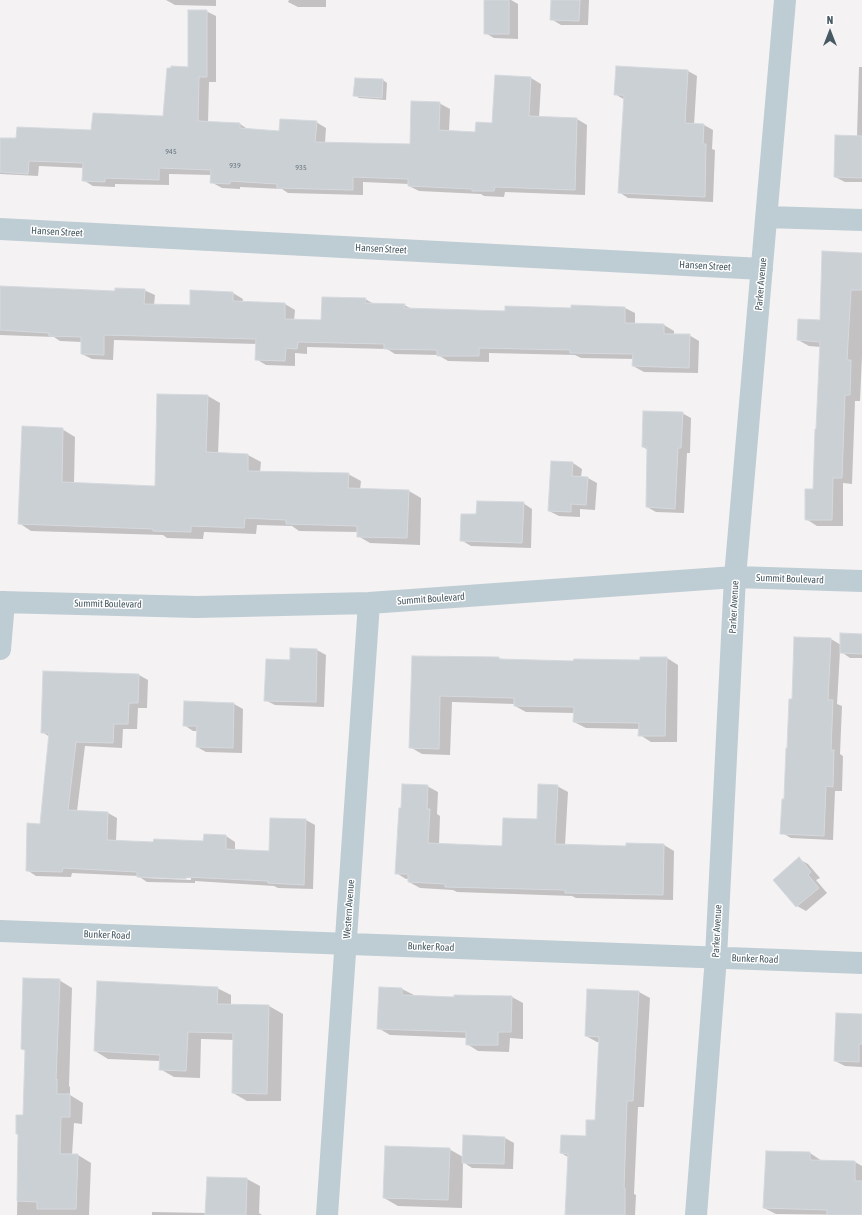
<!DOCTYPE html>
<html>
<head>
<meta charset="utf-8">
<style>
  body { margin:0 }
  #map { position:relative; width:862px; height:1215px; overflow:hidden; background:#f4f2f2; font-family:"Asap Condensed",sans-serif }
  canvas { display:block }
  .north { position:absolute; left:810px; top:12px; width:40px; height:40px; -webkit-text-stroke:3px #fff; paint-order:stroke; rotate:0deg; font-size:11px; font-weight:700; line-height:16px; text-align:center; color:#475962 }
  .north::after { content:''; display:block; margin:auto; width:14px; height:18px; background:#475962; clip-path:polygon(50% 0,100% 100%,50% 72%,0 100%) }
</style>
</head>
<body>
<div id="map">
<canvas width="862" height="1215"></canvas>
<div class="north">N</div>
</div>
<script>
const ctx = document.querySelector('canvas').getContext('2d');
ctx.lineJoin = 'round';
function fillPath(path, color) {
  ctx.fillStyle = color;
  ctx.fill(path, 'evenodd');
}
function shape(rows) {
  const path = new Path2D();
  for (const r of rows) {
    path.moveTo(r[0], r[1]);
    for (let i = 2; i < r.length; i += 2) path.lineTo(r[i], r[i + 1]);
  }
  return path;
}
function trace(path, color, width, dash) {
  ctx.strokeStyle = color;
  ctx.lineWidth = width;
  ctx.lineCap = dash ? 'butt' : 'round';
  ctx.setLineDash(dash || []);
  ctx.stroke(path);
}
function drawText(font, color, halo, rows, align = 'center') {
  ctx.font = font + ' "Asap Condensed",sans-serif';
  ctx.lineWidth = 3;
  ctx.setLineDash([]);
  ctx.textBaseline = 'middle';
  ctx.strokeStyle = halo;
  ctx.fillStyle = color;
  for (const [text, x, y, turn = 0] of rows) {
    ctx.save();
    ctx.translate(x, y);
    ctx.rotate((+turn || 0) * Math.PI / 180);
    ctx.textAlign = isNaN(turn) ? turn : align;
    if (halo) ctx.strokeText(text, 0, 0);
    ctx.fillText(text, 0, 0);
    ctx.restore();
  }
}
fillPath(shape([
  [166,0,216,0,216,6,175,5],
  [289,0,326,0,326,7,298,7,288,2],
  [485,0,511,0,518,4,518,39,494,38,485,33],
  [552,0,589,0,588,25,561,25,551,19],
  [206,11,216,16,216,82,209,82,208,123,240,124,249,130,280,132,316,122,326,128,325,143,410,145,439,103,450,109,449,131,476,133,493,124,531,78,541,84,539,118,577,119,587,125,585,195,505,192,504,197,484,196,481,194,419,191,409,186,409,184,363,182,363,195,288,193,282,189,240,187,240,189,222,188,211,182,212,175,169,174,169,185,115,184,115,187,93,186,83,180,84,168,39,166,38,176,0,174,0,139,17,139,92,131,164,117,189,68],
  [859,67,862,67,862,182,845,182,835,177,857,136],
  [688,71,697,76,694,125,704,125,713,130,712,149,715,150,713,202,628,198,619,192,625,100,615,94],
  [383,80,387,83,386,100,359,98,355,95],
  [862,254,862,356,860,401,855,401,852,484,843,483,843,526,817,526,806,519,814,490,821,347,809,346,798,340,821,321],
  [0,287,116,292,144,290,155,295,154,305,191,306,233,293,243,299,242,303,285,304,295,310,294,321,322,321,365,299,374,304,404,305,412,309,506,312,572,309,572,306,625,308,635,313,635,324,664,325,674,331,674,335,689,335,699,341,698,373,644,372,633,366,634,359,581,358,575,355,489,353,489,362,448,361,438,355,395,354,387,349,307,347,307,354,295,353,295,366,266,365,256,359,257,344,114,340,113,360,92,359,82,354,82,342,60,341,54,337,0,335],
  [158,395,208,396,220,403,218,454,248,455,261,462,260,472,348,474,361,481,360,490,409,491,421,498,420,545,370,543,358,536,358,532,299,531,292,526,257,525,256,534,204,532,203,539,167,538,163,535,31,531,19,523,62,429,75,437,74,483,156,487],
  [682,413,691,418,690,453,687,453,684,513,656,512,647,507,648,450,643,447],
  [573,463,582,469,581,477,588,478,597,483,595,510,580,509,580,517,559,516,549,511],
  [523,503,532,509,531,548,471,546,461,540,477,515],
  [862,635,862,658,850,658,840,651,837,704,842,706,840,754,843,756,842,791,835,791,833,840,791,838,782,833,793,700,831,639,841,645],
  [317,650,326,655,324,707,275,705,265,700,291,661],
  [413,657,499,658,503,660,574,662,641,661,667,658,678,665,677,742,651,742,640,735,640,729,586,728,574,722,574,713,526,712,515,706,515,704,452,702,450,755,422,754,410,747],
  [44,672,139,675,148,680,147,708,138,708,137,729,123,729,122,748,85,746,77,811,108,813,117,818,116,841,154,843,204,842,205,835,226,836,235,842,235,850,270,852,306,820,315,825,313,889,278,888,274,886,195,881,195,883,147,882,138,876,72,873,71,877,36,876,27,870,41,825,50,737,42,732],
  [146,876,191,878,191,880,146,878],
  [234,704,243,709,242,753,206,752,197,747,197,731,193,731,184,725],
  [427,786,438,792,437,814,440,816,439,845,503,847,538,820,557,786,568,792,565,845,627,847,664,845,674,851,673,900,576,898,572,896,457,892,453,890,420,888,409,882,409,879,406,879,396,873,402,809],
  [799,859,808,864,820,878,816,880,827,893,806,911,797,906],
  [59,980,72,988,69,1086,70,1087,70,1095,83,1103,82,1124,74,1123,72,1155,78,1155,91,1163,89,1215,17,1215,19,1135,17,1134,24,1116,26,1051,22,1049],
  [217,988,231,995,231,1005,269,1006,283,1014,281,1101,247,1101,233,1093,234,1040,201,1039,200,1078,174,1077,160,1069,161,1061,108,1059,95,1051],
  [380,988,402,989,414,995,455,998,512,997,523,1003,523,1039,510,1038,509,1052,478,1051,467,1044,467,1038,390,1035,378,1028],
  [639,992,650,998,644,1107,638,1107,634,1194,636,1195,635,1215,566,1215,568,1157,561,1153,587,1137,596,1121,599,1042,597,1042,586,1036],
  [862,1015,862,1067,845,1066,835,1061],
  [464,1136,505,1138,514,1143,513,1169,472,1168,463,1162,462,1208,398,1206,384,1198,449,1149,463,1157],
  [767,1152,810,1153,822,1161,855,1162,862,1166,862,1215,776,1214,764,1208],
  [208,1178,247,1179,260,1186,259,1213,262,1215,152,1215,152,1212,207,1213]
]), '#0003');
const building = shape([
  [484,0,509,0,509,34,484,34,484,0],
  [551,0,580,0,579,21,550,20,551,0],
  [188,10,207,10,207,77,199,77,198,121,240,123,240,128,279,131,280,119,317,121,315,142,410,144,411,101,440,102,439,130,475,132,476,122,492,123,495,75,531,77,529,116,577,118,575,190,495,187,494,191,472,191,472,189,408,186,408,179,353,177,353,190,277,188,277,184,230,181,230,184,210,183,211,170,159,168,159,180,105,178,105,182,82,181,83,163,29,161,28,174,0,172,0,138,16,138,17,127,91,130,93,113,163,116,167,68,171,68,171,66,188,67,188,10],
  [616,66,688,70,685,123,704,124,703,144,706,144,705,197,618,193,624,95,614,95,616,66],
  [355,78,383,79,382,98,353,96,355,78],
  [835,135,862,136,862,178,834,177,835,135],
  [822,251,862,253,862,290,851,290,847,360,851,360,850,395,845,395,842,478,833,478,832,520,805,520,805,489,813,489,815,429,816,429,820,342,797,340,798,319,820,320,822,251],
  [0,286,115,291,115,288,145,289,144,304,190,305,190,290,233,292,233,301,285,303,285,319,321,320,322,297,366,298,365,303,405,304,404,308,505,311,505,306,571,308,571,305,625,307,625,323,664,324,664,334,690,334,689,368,632,366,633,354,570,353,570,350,479,348,479,356,437,356,437,350,384,349,384,344,298,342,297,349,286,348,285,361,255,360,256,339,104,335,104,355,81,354,81,337,49,336,49,333,0,330,0,286],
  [157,394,208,395,206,452,248,454,248,471,349,473,348,488,409,490,407,538,357,537,357,526,286,524,286,520,245,518,244,528,191,526,191,532,153,531,153,529,18,524,22,426,63,428,62,482,155,486,157,394],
  [643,411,683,412,681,448,678,448,675,509,646,507,647,447,642,447,643,411],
  [551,461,573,462,572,476,588,477,586,505,571,504,571,512,548,511,551,461],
  [477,501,524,502,522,543,460,541,461,514,476,514,477,501],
  [840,633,862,634,862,654,840,653,840,633],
  [794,637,831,638,828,700,833,700,831,750,834,750,833,787,826,786,824,836,780,834,782,799,784,799,786,748,787,748,789,699,792,699,794,637],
  [290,648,317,649,316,702,264,701,266,659,290,660,290,648],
  [412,656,499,657,499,659,573,661,574,659,640,660,640,657,667,657,665,736,638,736,639,723,573,722,574,707,514,706,514,698,440,696,439,749,409,748,412,656],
  [43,671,139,674,138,703,129,703,128,724,114,724,113,743,76,742,68,810,108,812,107,840,153,842,154,839,203,841,204,834,226,835,226,849,269,851,270,818,306,819,304,885,268,883,268,881,186,877,186,879,137,877,137,872,63,868,62,872,26,871,27,823,40,824,49,733,41,733,43,671],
  [184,701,234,703,233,748,196,747,197,726,183,726,184,701],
  [402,784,428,785,427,809,430,809,428,843,502,846,503,818,537,819,538,784,558,785,555,844,626,846,626,843,664,844,663,895,565,893,565,890,445,887,445,884,408,882,408,874,395,874,399,808,401,808,402,784],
  [799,857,811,872,808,875,819,888,796,907,773,880,799,857],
  [23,978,60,979,56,1079,57,1079,57,1094,70,1094,70,1117,61,1117,60,1154,78,1154,76,1209,37,1209,37,1202,17,1201,18,1134,16,1134,16,1115,23,1115,25,1050,21,1049,23,978],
  [97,981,218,987,217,1004,269,1005,267,1094,232,1093,233,1033,188,1032,186,1071,159,1070,160,1055,94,1051,97,981],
  [379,987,402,988,402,995,454,997,454,995,512,996,511,1032,498,1032,498,1045,466,1045,466,1032,377,1029,379,987],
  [587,989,639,991,633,1101,627,1101,624,1188,625,1188,625,1215,565,1215,568,1154,560,1153,561,1135,586,1136,586,1120,595,1120,599,1037,585,1036,587,989],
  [836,1013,862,1014,862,1044,859,1044,859,1062,834,1061,836,1013],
  [463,1135,505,1137,504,1164,462,1163,463,1135],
  [385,1146,450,1148,448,1200,383,1198,385,1146],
  [766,1151,810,1152,810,1160,855,1161,855,1181,862,1181,862,1215,827,1215,827,1210,763,1208,766,1151],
  [207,1177,247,1178,246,1215,205,1215,207,1177]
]);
fillPath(building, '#cbd0d5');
trace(building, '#d5d9de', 1);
trace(shape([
  [767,217,862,220],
  [0,229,762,269],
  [0,602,197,607,369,603,735,577,862,581],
  [0,649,4,602],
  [0,931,862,963],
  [327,1215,369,603],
  [696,1215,716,957,735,577,785,0]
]), '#beccd3', 22);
drawText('8px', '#68777f', null, [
  ["945",171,151],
  ["939",235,165],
  ["935",301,167]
]);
drawText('10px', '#475962', '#fff', [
  ["Hansen Street",57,232,3],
  ["Hansen Street",381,249,3],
  ["Hansen Street",705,266,3],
  ["Parker Avenue",761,284,-85],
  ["Summit Boulevard",790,579,2],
  ["Summit Boulevard",431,599,-4],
  ["Summit Boulevard",108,604,1],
  ["Parker Avenue",734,607,-87],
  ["Western Avenue",349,909,-86],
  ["Parker Avenue",717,931,-87],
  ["Bunker Road",107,935,2],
  ["Bunker Road",431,947,2],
  ["Bunker Road",755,959,2]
]);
</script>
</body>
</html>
